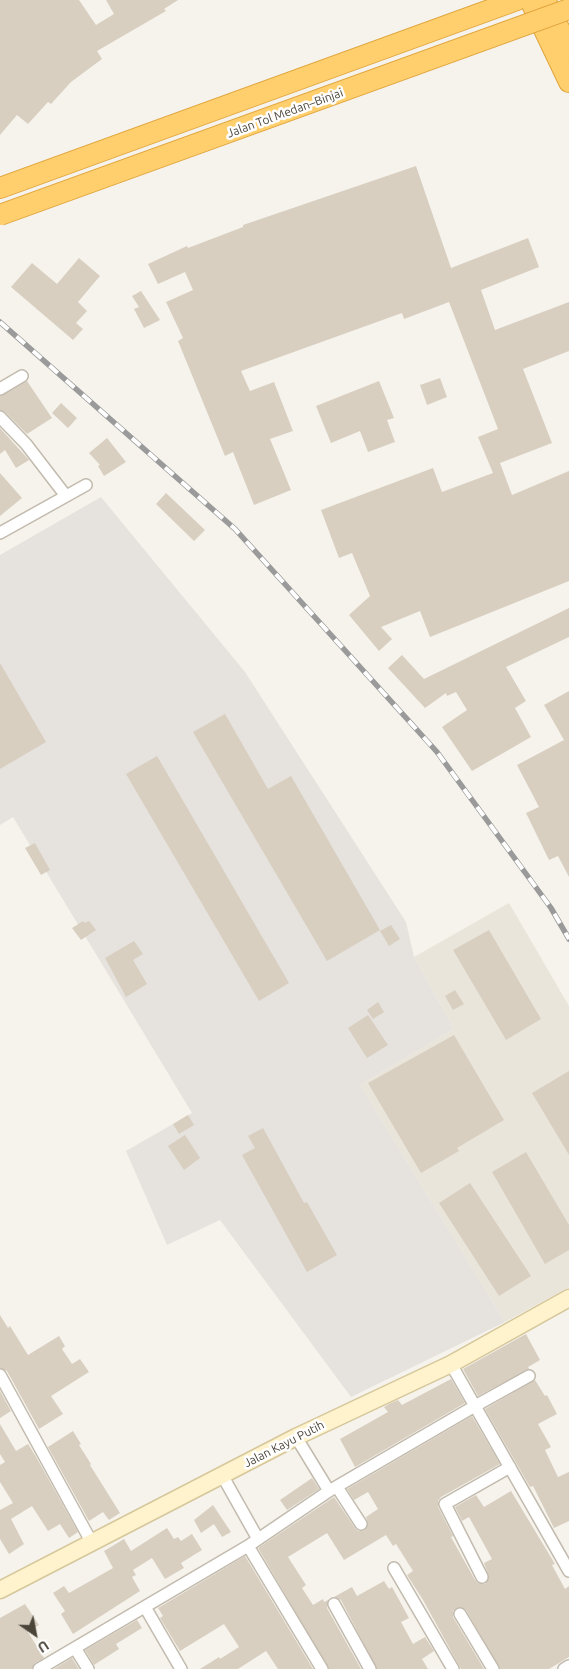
<!DOCTYPE html>
<html>
<head>
<meta charset="utf-8">
<style>
  body { margin:0 }
  #map { position:relative; width:569px; height:1669px; overflow:hidden; background:#f6f3ec; font-family:Ubuntu,sans-serif }
  canvas { display:block }
  .north { position:absolute; left:10px; top:1609px; width:50px; height:50px; -webkit-text-stroke:4px #fff; paint-order:stroke; rotate:147deg; font-size:14px; font-weight:700; line-height:20px; text-align:center; color:#4b4439 }
  .north::after { content:''; display:block; margin:auto; width:18px; height:22px; background:#4b4439; clip-path:polygon(50% 0,100% 100%,50% 72%,0 100%) }
</style>
</head>
<body>
<div id="map">
<canvas width="569" height="1669"></canvas>
<div class="north">U</div>
</div>
<script>
const ctx = document.querySelector('canvas').getContext('2d');
ctx.lineJoin = 'round';
function fillPath(path, color) {
  ctx.fillStyle = color;
  ctx.fill(path, 'evenodd');
}
function shape(rows) {
  const path = new Path2D();
  for (const r of rows) {
    path.moveTo(r[0], r[1]);
    for (let i = 2; i < r.length; i += 2) path.lineTo(r[i], r[i + 1]);
  }
  return path;
}
function trace(path, color, width, dash) {
  ctx.strokeStyle = color;
  ctx.lineWidth = width;
  ctx.lineCap = dash ? 'butt' : 'round';
  ctx.setLineDash(dash || []);
  ctx.stroke(path);
}
function drawText(font, color, halo, rows, align = 'center') {
  ctx.font = font + ' Ubuntu,sans-serif';
  ctx.lineWidth = 5;
  ctx.setLineDash([]);
  ctx.textBaseline = 'middle';
  ctx.strokeStyle = halo;
  ctx.fillStyle = color;
  for (const [text, x, y, turn = 0] of rows) {
    ctx.save();
    ctx.translate(x, y);
    ctx.rotate((+turn || 0) * Math.PI / 180);
    ctx.textAlign = isNaN(turn) ? turn : align;
    if (halo) ctx.strokeText(text, 0, 0);
    ctx.fillText(text, 0, 0);
    ctx.restore();
  }
}
fillPath(shape([
  [509,903,569,1006,569,1287,505,1322,360,1085,454,1029,414,957]
]), '#eae5da');
fillPath(shape([
  [101,497,245,672,406,922,414,957,454,1029,360,1085,505,1322,351,1397,220,1220,167,1245,126,1151,192,1113,13,817,0,825,0,555]
]), '#e6e2dd');
fillPath(shape([
  [0,0,79,0,96,25,114,14,106,0,178,0,164,9,166,11,97,51,102,59,71,82,51,104,48,102,28,124,17,115,0,135],
  [416,166,451,268,528,238,539,267,481,290,495,330,569,302,569,351,523,369,552,443,500,463,512,495,569,471,569,581,430,637,420,611,381,627,392,639,379,651,349,615,370,596,352,553,339,558,321,510,433,468,442,492,493,473,478,437,498,429,449,302,404,319,402,313,241,371,250,391,274,382,293,431,270,439,291,490,254,505,233,452,225,456,178,341,183,338,166,302,193,290,185,272,158,284,148,264,187,246,188,248,243,227,243,225],
  [79,258,100,276,78,302,87,311,76,323,83,329,73,340,11,287,32,263,57,284],
  [141,291,160,320,144,328,134,309,139,307,132,296],
  [440,378,447,397,427,405,420,385],
  [27,381,52,418,27,434,5,412,0,410,0,396],
  [379,381,394,418,387,420,395,442,368,452,360,431,331,443,316,406],
  [61,403,77,418,68,428,52,413],
  [0,428,29,460,16,468,5,450,0,454],
  [107,438,126,462,104,476,98,466,100,465,89,453],
  [0,473,22,498,0,516],
  [166,493,205,530,194,541,156,504],
  [569,608,569,637,506,667,526,701,515,708,531,737,472,771,442,727,467,710,456,692,447,696,446,693,425,708,388,668,402,655,424,679],
  [0,663,46,742,0,769],
  [569,691,569,877,558,856,549,860,526,813,539,807,517,765,564,740,544,705],
  [225,714,268,789,291,776,380,930,327,961,193,732],
  [157,756,289,983,259,1001,126,774],
  [35,843,50,870,41,875,25,848],
  [83,921,85,923,89,921,96,930,81,940,72,928],
  [391,925,400,939,389,946,380,931],
  [489,930,541,1019,506,1040,453,950],
  [134,941,143,954,133,960,147,984,126,997,105,958],
  [455,990,464,1004,453,1010,445,996],
  [378,1002,384,1012,373,1019,367,1010],
  [368,1015,388,1045,367,1058,348,1028],
  [454,1035,504,1120,457,1148,459,1151,421,1173,368,1083],
  [569,1071,569,1155,532,1093],
  [188,1115,194,1125,179,1134,173,1124],
  [263,1128,304,1203,307,1202,337,1255,307,1272,242,1155,255,1148,248,1136],
  [185,1135,200,1158,184,1170,168,1146],
  [526,1152,569,1225,569,1250,545,1264,492,1172],
  [470,1183,531,1276,499,1296,439,1203],
  [0,1315,8,1328,10,1326,28,1355,59,1336,65,1346,62,1349,72,1364,80,1359,89,1372,51,1396,63,1414,39,1429,7,1371,0,1368],
  [526,1334,540,1360,528,1367,529,1369,478,1396,463,1369],
  [451,1379,465,1403,355,1467,340,1439,388,1412,384,1407,391,1403,398,1400,402,1405],
  [535,1380,545,1396,547,1395,557,1414,538,1424,551,1447,545,1450,558,1477,569,1472,569,1521,554,1528,533,1486,530,1487,485,1409],
  [0,1391,11,1411,0,1418],
  [472,1416,500,1464,441,1497,438,1501,438,1507,453,1536,451,1537,475,1580,478,1583,485,1584,489,1577,484,1563,492,1559,469,1517,462,1521,455,1507,476,1495,484,1507,511,1491,555,1564,552,1565,565,1589,569,1586,569,1657,549,1669,500,1669,466,1610,459,1607,453,1611,453,1617,484,1669,461,1669,423,1600,407,1575,413,1571,396,1544,393,1546,386,1535,344,1560,327,1533,288,1557,306,1585,302,1588,313,1605,323,1599,324,1602,328,1600,327,1608,361,1669,329,1669,258,1548,334,1497,355,1528,358,1531,365,1530,368,1524,366,1517,378,1509,368,1492,354,1500,347,1489],
  [0,1424,16,1451,28,1444,35,1455,78,1532,69,1538,60,1524,48,1531,32,1506,11,1519,24,1544,9,1554,0,1539,0,1510,13,1503,0,1482,0,1465,5,1462,0,1454],
  [73,1431,81,1444,79,1445,91,1464,90,1465,120,1513,109,1520,103,1512,89,1521,48,1447],
  [312,1478,319,1489,287,1510,280,1500],
  [213,1505,231,1532,222,1537,214,1524,201,1533,194,1520],
  [167,1528,174,1539,178,1537,181,1541,192,1534,202,1550,181,1563,184,1568,165,1579,152,1558,133,1570,136,1575,132,1577,140,1591,73,1634,61,1614,65,1611,53,1593,64,1586,69,1593,113,1568,104,1551,124,1539,131,1551],
  [245,1556,313,1669,278,1669,266,1651,238,1669,200,1669,219,1657,220,1659,239,1647,224,1624,180,1651,171,1636,160,1618,163,1616,158,1608],
  [384,1581,389,1589,392,1587,409,1618,401,1622,413,1644,425,1637,434,1651,422,1659,428,1669,377,1669,341,1600,334,1597,352,1587,357,1596],
  [25,1604,39,1625,28,1632,44,1658,35,1663,32,1669,0,1669,0,1618],
  [137,1620,142,1628,116,1644,119,1649,94,1665,85,1650],
  [72,1658,79,1669,54,1669]
]), '#d8cfc1');
const street = shape([
  [0,389,22,376],
  [0,417,26,444,66,496],
  [0,533,86,485],
  [451,1364,569,1571],
  [0,1375,92,1543],
  [296,1437,329,1491],
  [222,1475,258,1539],
  [337,1487,361,1524],
  [248,1546,322,1669],
  [394,1568,453,1669],
  [482,1577,445,1504,510,1467],
  [334,1604,370,1669],
  [145,1607,181,1669],
  [460,1614,493,1669],
  [75,1648,88,1669],
  [39,1669,248,1546,329,1491,475,1406,529,1376],
  [564,1669,569,1666]
]);
const secondary = shape([
  [0,1590,296,1437,451,1364,569,1298]
]);
const highway = shape([
  [530,0,569,82],
  [545,0,569,48],
  [0,188,517,0]
]);
trace(street, '#c2bbae', 14);
trace(secondary, '#d6c79b', 19);
trace(highway, '#e0a43c', 22);
trace(street, '#fff', 11);
trace(secondary, '#fff3cd', 16);
trace(highway, '#ffcf6e', 20);
const rail = shape([
  [0,322,235,529,437,752,551,908,569,939]
]);
trace(rail, '#9a9a9a', 5.5);
trace(rail, '#fff', 4, [11]);
const highwayBridge = shape([
  [0,215,569,9]
]);
trace(highwayBridge, '#e0a43c', 22, []);
trace(highwayBridge, '#ffcf6e', 20);
drawText('12px', '#4b4439', '#fff', [
  ["Jalan Tol Medan–Binjai",285,113,-20],
  ["Jalan Kayu Putih",284,1444,-27]
]);
</script>
</body>
</html>
